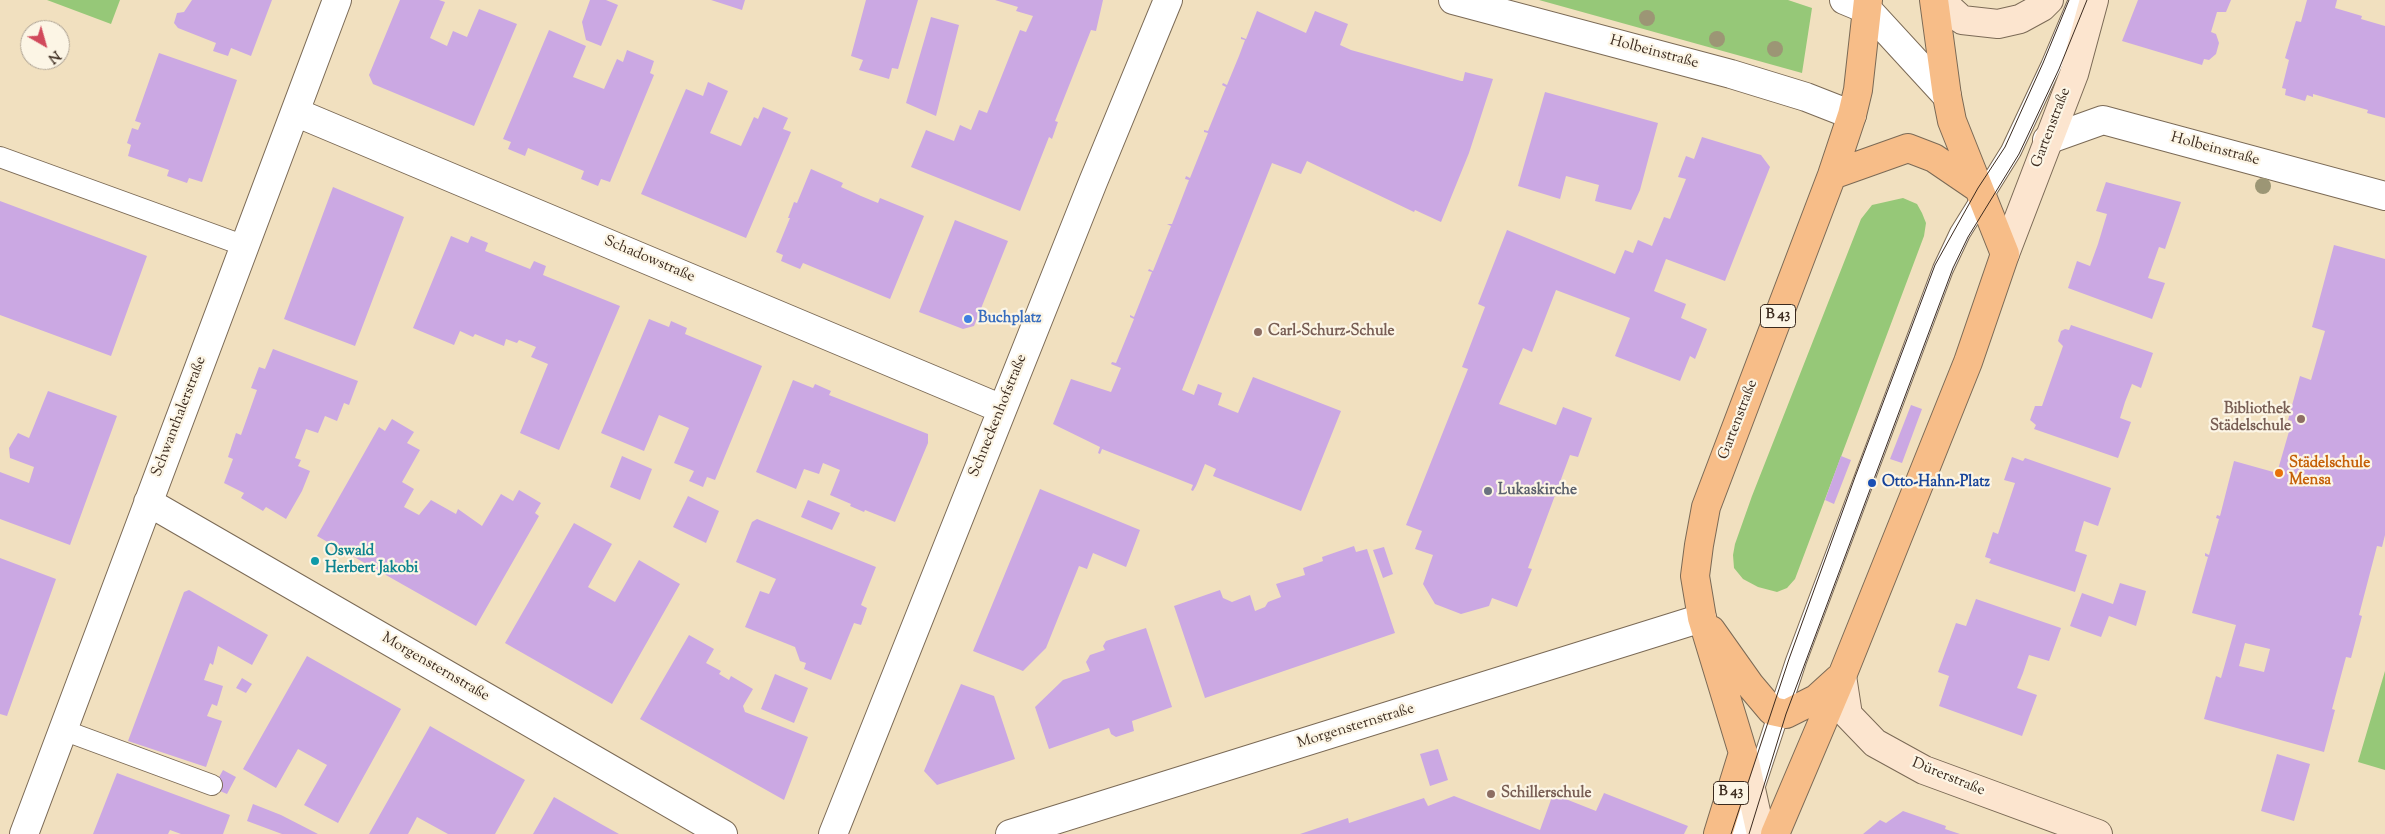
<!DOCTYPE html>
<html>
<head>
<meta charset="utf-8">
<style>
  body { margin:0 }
  #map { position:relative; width:2385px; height:834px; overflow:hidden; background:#f1e0bf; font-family:"Sorts Mill Goudy",serif }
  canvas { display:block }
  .north { position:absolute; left:20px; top:20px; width:50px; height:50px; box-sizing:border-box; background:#fcf5e5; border:1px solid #afa495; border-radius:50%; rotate:142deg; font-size:14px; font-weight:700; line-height:20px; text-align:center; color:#3b2a1e }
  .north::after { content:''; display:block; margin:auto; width:18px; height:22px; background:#d1495b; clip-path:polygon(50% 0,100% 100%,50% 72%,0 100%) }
</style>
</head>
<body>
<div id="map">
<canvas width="2385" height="834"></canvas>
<div class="north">N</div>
</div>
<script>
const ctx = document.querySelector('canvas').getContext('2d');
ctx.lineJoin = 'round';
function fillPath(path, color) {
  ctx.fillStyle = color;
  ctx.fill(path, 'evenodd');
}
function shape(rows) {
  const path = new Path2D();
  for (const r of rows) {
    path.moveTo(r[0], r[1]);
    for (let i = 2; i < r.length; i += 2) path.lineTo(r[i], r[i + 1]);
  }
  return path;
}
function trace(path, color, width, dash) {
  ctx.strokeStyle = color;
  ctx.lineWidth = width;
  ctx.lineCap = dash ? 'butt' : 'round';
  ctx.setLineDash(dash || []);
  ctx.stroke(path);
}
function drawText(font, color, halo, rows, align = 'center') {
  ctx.font = font + ' "Sorts Mill Goudy",serif';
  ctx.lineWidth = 4.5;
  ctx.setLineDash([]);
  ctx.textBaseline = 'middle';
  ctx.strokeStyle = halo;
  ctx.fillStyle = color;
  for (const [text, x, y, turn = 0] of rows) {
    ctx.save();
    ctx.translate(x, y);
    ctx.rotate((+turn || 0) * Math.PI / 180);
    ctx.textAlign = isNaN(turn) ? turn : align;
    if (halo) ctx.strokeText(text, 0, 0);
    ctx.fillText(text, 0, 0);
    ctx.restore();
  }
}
fillPath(shape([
  [47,0,120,0,111,24],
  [1539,0,1788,0,1812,8,1802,73],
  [1903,198,1917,204,1922,213,1926,223,1924,236,1795,579,1787,588,1777,592,1758,587,1743,579,1734,568,1733,555,1735,544,1752,496,1861,219,1872,205],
  [2385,671,2385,770,2358,762]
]), '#96c878');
fillPath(shape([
  [192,0,272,0,251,56,231,48,228,56,213,51,216,43,178,28,174,23,177,13,184,12],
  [400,0,439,0,445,2,430,38,447,46,453,31,467,37,479,9,517,24,474,126,373,84,369,75],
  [590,0,606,0,618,5,601,46,586,40,582,22],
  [711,0,745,0,742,10],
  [866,0,918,0,898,69,892,68,889,79,859,70,863,60,851,56],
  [995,0,1103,0,1096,31,1091,30,1055,121,1058,122,1052,139,1049,137,1020,211,911,167,926,130,954,141,960,125,971,130,979,110,987,113,1020,30,1026,32,1033,16,1016,11,1018,7],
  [2138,0,2231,0,2226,12,2217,12,2211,32,2216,34,2219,43,2216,54,2209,60,2204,59,2202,65,2122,41],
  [2307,0,2337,0,2335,8,2362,16,2361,19,2385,26,2385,118,2367,113,2368,110,2313,94,2313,97,2307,95,2305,101,2285,95,2286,89,2282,88,2289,60,2285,58,2296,21,2301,22],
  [1257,11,1306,33,1315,11,1348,24,1340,45,1351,50,1461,81,1463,81,1465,72,1493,79,1469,153,1441,222,1415,210,1414,212,1307,161,1301,174,1272,163,1182,390,1194,395,1198,384,1222,393,1218,405,1238,413,1253,377,1341,411,1301,511,1213,476,1216,469,1205,464,1196,486,1193,491,1191,490,1193,485,1102,449,1100,454,1098,453,1100,447,1053,424,1071,379,1111,392,1121,368,1111,364,1112,362,1116,363,1134,319,1130,317,1130,315,1134,317,1152,272,1148,271,1149,269,1153,271,1171,226,1167,224,1172,224,1189,180,1185,179,1186,176,1190,178,1208,133,1204,132,1204,130,1208,131,1226,87,1222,85,1223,83,1227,85,1239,56,1245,40,1241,39,1241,37,1246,39],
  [931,17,959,25,936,116,906,103],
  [549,30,586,46,573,77,604,89,617,59,623,62,627,50,654,61,650,73,654,75,610,182,601,179,598,186,581,179,584,171,528,148,525,156,508,149,511,142,503,139],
  [159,53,237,80,202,182,189,178,187,183,167,176,169,170,128,156,131,145,127,143,132,128,138,130,141,123,135,121],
  [708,82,728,91,710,133,741,146,754,117,758,119,763,107,788,118,783,129,791,132,746,238,641,194,686,89,703,96],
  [1545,92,1658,123,1640,190,1631,210,1595,201,1599,185,1566,176,1560,199,1518,186],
  [1702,137,1761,155,1770,167,1725,281,1666,259,1654,291,1686,304,1681,318,1707,329,1695,359,1690,356,1680,381,1615,356,1630,318,1556,290,1532,352,1523,348,1499,404,1556,425,1563,407,1592,418,1578,457,1570,455,1528,568,1532,569,1517,607,1492,598,1489,606,1461,614,1435,604,1423,584,1433,555,1415,549,1422,531,1406,525,1468,369,1462,367,1485,307,1478,304,1507,230,1615,274,1625,250,1633,253,1638,240,1652,246,1664,217,1670,219,1686,179,1678,177,1686,156,1694,159],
  [811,169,843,183,841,187,861,196,878,203,880,198,924,216,890,299,803,263,800,269,781,261,783,255,776,252,790,218,788,218,794,202,797,203],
  [2106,182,2181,202,2165,249,2159,247,2148,278,2165,283,2152,319,2068,288,2077,261,2090,266,2098,244,2107,214,2096,211],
  [333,187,404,217,355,346,284,319],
  [0,201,147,256,111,356,0,315],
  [955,220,1008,241,974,326,963,329,919,312],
  [451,236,468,243,471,236,488,243,485,251,530,269,534,261,546,266,543,275,620,306,559,450,520,433,548,364,531,357,536,347,519,340,517,343,506,339,504,346,475,334,473,337,460,331,454,345,413,328],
  [2334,245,2385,259,2385,535,2382,547,2377,546,2359,615,2362,616,2351,658,2346,657,2332,709,2335,710,2324,752,2204,719,2216,676,2221,678,2236,625,2192,613,2208,557,2205,556,2205,553,2209,555,2219,519,2216,518,2217,515,2220,516,2234,461,2277,473,2292,421,2288,420,2300,376,2311,380,2325,331,2312,327],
  [2245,643,2270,649,2264,672,2239,666],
  [649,319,669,327,671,321,687,328,685,334,762,366,715,480,707,477,703,487,689,481,694,471,674,463,689,428,659,415,644,451,601,433],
  [2071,325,2153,353,2141,388,2132,384,2125,402,2120,418,2131,422,2118,458,2034,429,2036,425,2030,420,2035,406,2042,406,2063,346,2058,341,2061,331,2065,329,2069,330],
  [273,349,358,381,349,405,344,403,337,421,325,416,318,433,306,429,295,458,301,460,298,466,310,471,302,491,286,519,266,507,263,511,241,498,244,493,224,483,233,459,228,457,236,433,241,435,257,390,251,388,259,367,265,369],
  [793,380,813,388,815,384,831,391,829,395,928,434,928,443,895,522,865,510,864,512,850,506,851,504,830,495,840,470,823,463,819,474,804,469,796,489,756,472],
  [48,391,117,416,70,545,0,519,0,472,29,483,34,467,10,458,9,448,18,433,29,438],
  [1911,405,1922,409,1902,463,1890,459],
  [392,419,414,432,407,443,420,450,402,482,414,489,404,507,419,515,431,500,456,514,458,509,482,526,501,494,513,501,519,490,541,503,535,513,539,516,476,626,317,536,379,427,385,431],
  [622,456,652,469,640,500,610,487],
  [1841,456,1851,460,1834,504,1825,500],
  [2012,457,2023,461,2025,458,2111,488,2098,526,2084,521,2075,551,2087,555,2075,592,1989,563,1991,559,1985,557,1993,532,1998,534,2015,483,2004,480],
  [1040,489,1140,530,1126,567,1093,553,1087,569,1079,566,1046,648,1023,671,973,651],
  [688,496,719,511,706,543,673,527],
  [808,500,840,513,832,530,801,517],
  [757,519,876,567,861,605,867,608,861,625,854,623,831,680,804,669,806,663,800,661,795,647,745,627,760,591,769,594,776,579,736,562,752,522],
  [574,523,612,544,588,587,615,602,639,560,680,584,612,704,505,643],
  [1354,546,1356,552,1367,549,1395,633,1205,698,1174,606,1220,590,1223,598,1232,602,1250,595,1255,611,1265,607,1268,602,1281,597,1276,584,1305,575,1303,568,1323,561,1322,557],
  [1384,547,1393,574,1383,578,1373,550],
  [0,558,56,579,7,716,0,714],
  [2120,583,2146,591,2136,626,2109,616,2101,637,2070,626,2082,593,2113,604],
  [189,590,268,635,252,665,218,646,213,665,210,663,204,680,223,686,217,706,212,704,207,716,222,721,206,767,128,741,184,592],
  [1976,599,2061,628,2049,661,2029,655,2023,673,2017,688,2037,695,2022,736,1939,706,1949,676,1938,672,1956,623,1966,626],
  [1146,628,1172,707,1132,721,1134,731,1116,737,1111,734,1109,728,1049,749,1035,707,1063,680,1090,671,1086,662,1090,655,1105,650,1103,646,1106,641],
  [689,635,714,649,706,663,721,671,719,674,729,680,731,676,753,689,743,706,745,712,808,737,784,800,640,719],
  [307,656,401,709,338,823,304,805,327,765,298,749,276,788,243,769],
  [775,674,808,688,794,723,761,709],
  [242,678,252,684,246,693,236,688],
  [961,684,994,696,1015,759,937,785,924,771],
  [430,726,525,780,495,834,448,834,417,817,408,834,369,834],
  [1438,749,1448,780,1430,786,1420,754],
  [2277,754,2310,764,2294,821,2261,811],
  [223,770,236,777,227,794,213,788],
  [117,773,230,815,223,834,181,834,170,830,168,834,93,834],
  [1604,793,1688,826,1684,834,1300,834,1348,818,1349,823,1424,798,1428,806,1454,796,1540,830,1553,794,1596,811],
  [554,797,601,824,619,834,533,834],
  [253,804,281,815,318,834,282,834,247,821],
  [1903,811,1946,826,1945,829,1960,834,1863,834,1880,820,1886,823]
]), '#cba8e3');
const lane = shape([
  [0,157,245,246],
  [63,730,212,785],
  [1739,834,1796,661,1943,269,1960,233,2011,151,2051,66,2079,0]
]);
const street = shape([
  [1453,0,1731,74,1806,97,1852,115],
  [1844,0,1868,10,1947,96],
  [295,112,1002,409],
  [2047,140,2103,120,2385,196],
  [148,502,723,834],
  [24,834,337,0],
  [833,834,1093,182,1168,0],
  [1010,834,1702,618]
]);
const secondary = shape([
  [1940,0,1962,20,1998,24,2020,19,2042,7,2049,0],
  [2005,254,2074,74,2094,0],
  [1842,676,1848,715,1875,743,1924,770,2098,834],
  [1743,753,1761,834]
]);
const primary = shape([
  [1832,175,1908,148,1934,158,1978,188],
  [1711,630,1750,685,1772,711,1786,714,1816,699,1838,679],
  [1718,834,1743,753,1702,618,1695,576,1699,545,1706,507,1832,175,1852,115,1858,90,1868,0],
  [1775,834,1842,676,1968,362,2005,254,1952,121,1947,96,1934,0]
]);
trace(lane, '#7b6a56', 22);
trace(street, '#7b6a56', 30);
trace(secondary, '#7b6a56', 30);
trace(primary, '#7b6a56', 30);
trace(lane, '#fff', 20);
trace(street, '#fff', 28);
trace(secondary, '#fce5cf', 28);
trace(primary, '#f7bd88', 28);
trace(shape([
  [1731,834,1789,659,1855,477,1935,265,1978,188,2005,147,2043,63,2069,0],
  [1749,834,1786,714,1953,268,1968,237,2019,154,2059,69,2087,0]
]), '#3b2a1e', 1);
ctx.fillStyle = '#9c9675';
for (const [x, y] of [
  [1647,18],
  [1717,39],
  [1775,49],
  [2263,186]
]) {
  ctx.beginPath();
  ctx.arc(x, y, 8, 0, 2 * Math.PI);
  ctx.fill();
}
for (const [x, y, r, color] of [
  [968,319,5,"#3f7fe0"],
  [1258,332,5,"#8d6e63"],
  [2301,419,5,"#8d6e63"],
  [2279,473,5,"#e8710a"],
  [1872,483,5,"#1a4fb4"],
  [1488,491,5,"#6b7280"],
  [315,561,5,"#0f9aa8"],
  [1491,794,5,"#8d6e63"]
]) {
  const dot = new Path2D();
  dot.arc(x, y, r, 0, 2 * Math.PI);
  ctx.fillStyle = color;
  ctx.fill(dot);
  trace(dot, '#fcf5e5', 2);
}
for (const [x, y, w] of [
  [1778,316,35],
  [1731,793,35]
]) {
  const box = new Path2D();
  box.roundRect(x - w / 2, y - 11.5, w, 23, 4);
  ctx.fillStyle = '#fcf5e5';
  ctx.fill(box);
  trace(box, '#3b2a1e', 1);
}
drawText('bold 14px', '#3b2a1e', null, [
  ["B 43",1778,316],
  ["B 43",1731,793]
]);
drawText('15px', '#3b2a1e', '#fcf5e5', [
  ["Holbeinstraße",1654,53,15],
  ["Gartenstraße",2052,128,-69],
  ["Holbeinstraße",2215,150,15],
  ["Schadowstraße",649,260,23],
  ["Schneckenhofstraße",999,416,-68],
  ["Schwanthalerstraße",180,417,-69],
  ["Gartenstraße",1739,420,-69],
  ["Morgensternstraße",435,668,30],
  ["Morgensternstraße",1356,727,-17],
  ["Dürerstraße",1948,778,22]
]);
drawText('bold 15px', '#366cbe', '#fcf5e5', [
  ["Buchplatz",978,319]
], 'left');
drawText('bold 15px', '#785e54', '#fcf5e5', [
  ["Carl-Schurz-Schule",1268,332],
  ["Bibliothek",2291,410,"right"],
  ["Städelschule",2291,427,"right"],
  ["Schillerschule",1501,794]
], 'left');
drawText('bold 15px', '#c56008', '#fcf5e5', [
  ["Städelschule",2289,464],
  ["Mensa",2289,481]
], 'left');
drawText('bold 15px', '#164399', '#fcf5e5', [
  ["Otto-Hahn-Platz",1882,483]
], 'left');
drawText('bold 15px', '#5b616d', '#fcf5e5', [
  ["Lukaskirche",1498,491]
], 'left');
drawText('bold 15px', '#0d838f', '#fcf5e5', [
  ["Oswald",325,552],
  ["Herbert Jakobi",325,569]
], 'left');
</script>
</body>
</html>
